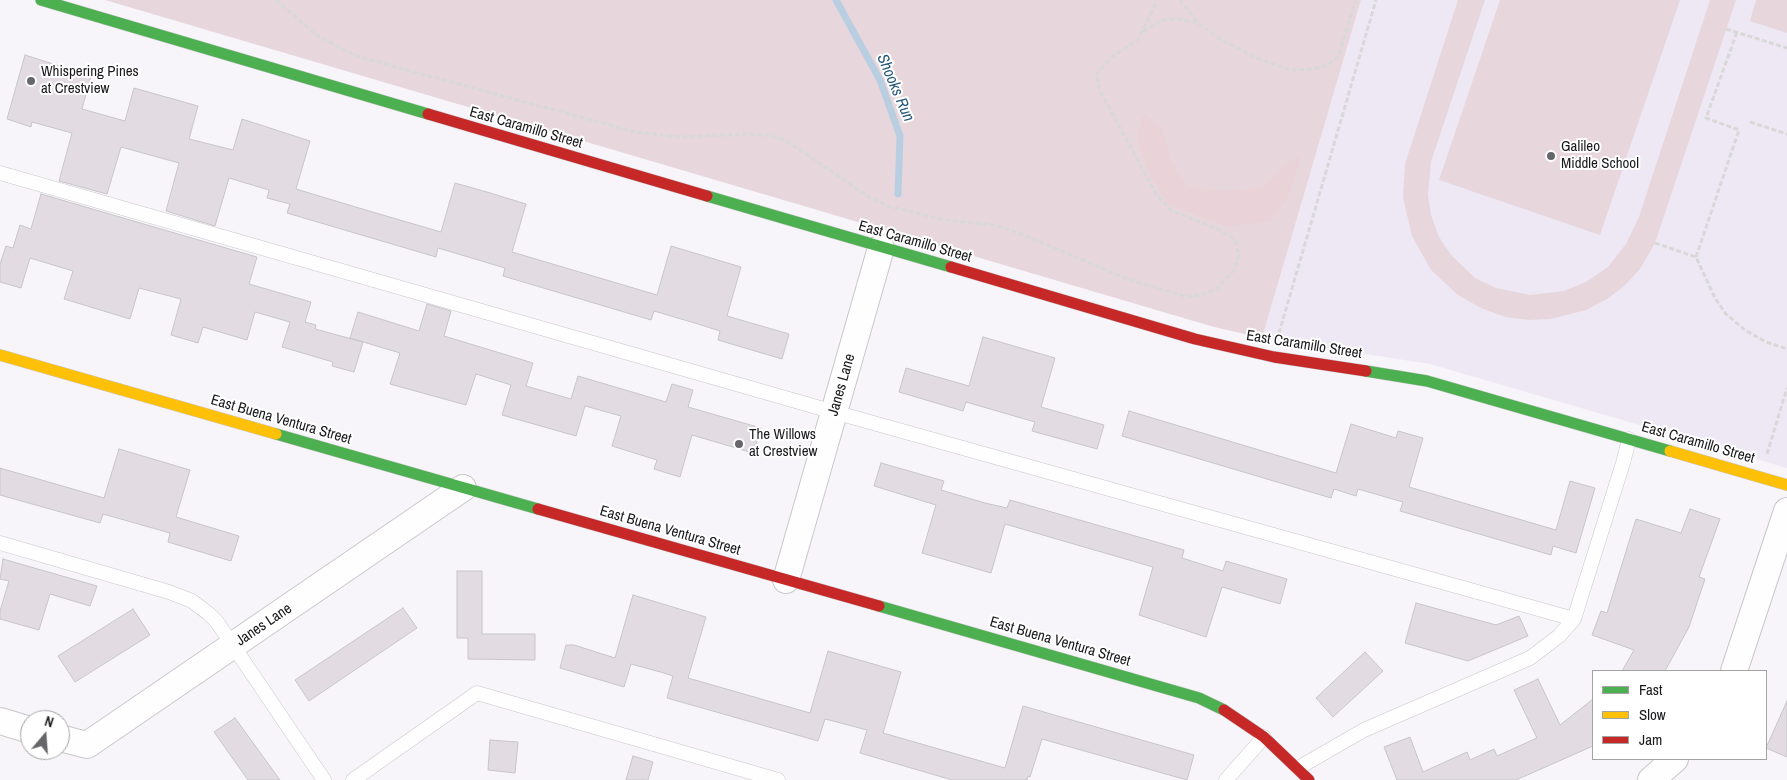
<!DOCTYPE html>
<html>
<head>
<meta charset="utf-8">
<style>
  body { margin:0 }
  #map { position:relative; width:1787px; height:780px; overflow:hidden; background:#f7f5fa; font-family:"Archivo Narrow",sans-serif }
  canvas { display:block }
  .legend { position:absolute; left:1592px; top:670px; width:175px; height:90px; box-sizing:border-box; background:#fff; border:1px solid #a3a3a4; margin:0; padding:6px 9px; list-style:none; font-size:15px; color:#1a191c }
  .legend li { display:flex; align-items:center; gap:10px; height:25px }
  .legend b { width:25px; border:1px solid #a3a3a4 }
  .north { position:absolute; left:20px; top:710px; width:50px; height:50px; box-sizing:border-box; background:#fff; border:1px solid #a3a3a4; border-radius:50%; rotate:18deg; font-size:14px; font-weight:700; line-height:20px; text-align:center; color:#1a191c }
  .north::after { content:''; display:block; margin:auto; width:18px; height:22px; background:#67666a; clip-path:polygon(50% 0,100% 100%,50% 72%,0 100%) }
</style>
</head>
<body>
<div id="map">
<canvas width="1787" height="780"></canvas>
<ul class="legend">
<li><b style="height:6px;background:#4caf50"></b>Fast</li>
<li><b style="height:6px;background:#ffc107"></b>Slow</li>
<li><b style="height:6px;background:#c62828"></b>Jam</li>
</ul>
<div class="north">N</div>
</div>
<script>
const ctx = document.querySelector('canvas').getContext('2d');
ctx.lineJoin = 'round';
function fillPath(path, color) {
  ctx.fillStyle = color;
  ctx.fill(path, 'evenodd');
}
function shape(rows) {
  const path = new Path2D();
  for (const r of rows) {
    path.moveTo(r[0], r[1]);
    for (let i = 2; i < r.length; i += 2) path.lineTo(r[i], r[i + 1]);
  }
  return path;
}
function trace(path, color, width, dash) {
  ctx.strokeStyle = color;
  ctx.lineWidth = width;
  ctx.lineCap = dash ? 'butt' : 'round';
  ctx.setLineDash(dash || []);
  ctx.stroke(path);
}
function drawText(font, color, halo, rows, align = 'center') {
  ctx.font = font + ' "Archivo Narrow",sans-serif';
  ctx.lineWidth = 4;
  ctx.setLineDash([]);
  ctx.textBaseline = 'middle';
  ctx.strokeStyle = halo;
  ctx.fillStyle = color;
  for (const [text, x, y, turn = 0] of rows) {
    ctx.save();
    ctx.translate(x, y);
    ctx.rotate((+turn || 0) * Math.PI / 180);
    ctx.textAlign = isNaN(turn) ? turn : align;
    if (halo) ctx.strokeText(text, 0, 0);
    ctx.fillText(text, 0, 0);
    ctx.restore();
  }
}
fillPath(shape([
  [1361,0,1787,0,1787,468,1430,364,1262,338]
]), '#ede8f4');
fillPath(shape([
  [105,0,1361,0,1262,338,1214,327],
  [1458,0,1485,0,1431,162,1428,195,1431,215,1439,237,1451,255,1475,278,1496,288,1530,295,1564,291,1586,282,1608,267,1626,244,1639,217,1710,0,1736,0,1655,243,1640,269,1624,286,1607,299,1586,310,1551,319,1529,320,1505,317,1481,308,1458,295,1431,270,1412,236,1403,198,1405,164],
  [1500,0,1680,0,1600,235,1439,180],
  [1756,0,1787,0,1787,33,1750,21]
]), '#e7d7dc');
fillPath(shape([
  [1144,114,1161,127,1172,162,1187,186,1222,191,1262,188,1286,163,1302,155,1287,199,1269,222,1226,226,1168,205,1147,171,1137,137]
]), '#e9d2d8');
trace(shape([
  [836,0,880,80,900,136,898,194]
]), '#bacee1', 7);
const building = shape([
  [25,55,91,76,82,109,125,121,134,88,198,106,189,139,233,150,242,119,310,141,296,189,359,208,441,232,455,183,487,192,526,204,512,252,657,295,671,246,741,267,727,316,789,334,782,359,718,340,720,331,698,324,654,311,651,320,503,276,505,268,438,248,436,257,287,213,290,204,267,198,269,190,229,178,215,226,166,211,179,163,121,147,107,194,59,181,72,133,32,122,31,127,7,119,25,55],
  [41,194,257,257,249,284,311,302,305,322,316,325,315,329,363,342,354,372,332,366,333,362,282,347,290,322,255,312,247,340,203,327,198,343,171,335,181,299,139,288,130,319,64,299,73,271,30,258,21,288,0,282,0,264,6,246,13,248,20,225,31,229,41,194],
  [427,304,451,311,444,336,533,363,526,386,571,399,578,376,666,402,672,384,693,390,688,407,761,428,753,453,692,435,680,477,654,469,657,460,612,446,621,416,585,406,576,436,502,415,511,385,476,374,466,405,390,384,400,353,350,338,358,312,419,331,427,304],
  [983,337,1055,358,1041,407,1104,425,1097,449,1032,431,1035,422,966,402,963,411,899,392,906,368,969,386,983,337],
  [1129,411,1336,473,1351,424,1396,438,1398,431,1423,438,1409,487,1556,530,1570,481,1595,488,1576,553,1553,546,1551,555,1400,511,1403,502,1358,489,1356,496,1334,489,1331,498,1122,436,1129,411],
  [119,449,190,470,176,517,239,536,231,561,168,542,170,533,103,514,100,523,0,495,0,468,104,498,119,449],
  [881,463,944,481,941,490,985,503,1007,508,1010,500,1184,550,1182,558,1223,571,1226,561,1287,579,1280,604,1222,587,1206,637,1139,615,1153,567,1091,549,1005,524,991,573,922,553,936,505,874,486,881,463],
  [1690,509,1720,519,1699,577,1705,579,1689,627,1665,671,1622,671,1634,650,1592,635,1601,611,1607,613,1636,519,1681,533,1690,509],
  [3,559,97,586,90,606,50,594,39,630,0,619,0,611,9,581,0,579,3,559],
  [457,571,482,571,482,634,535,634,535,660,468,659,468,638,457,638,457,571],
  [633,595,706,617,688,678,810,713,828,651,901,672,883,733,1005,768,1023,706,1194,755,1187,780,1042,739,1030,777,1028,776,1027,780,952,780,860,753,867,730,833,721,825,719,818,741,667,698,673,676,664,673,631,664,624,687,560,668,566,645,574,645,615,658,633,595],
  [1416,603,1496,625,1519,616,1528,636,1468,661,1405,643,1416,603],
  [403,608,417,628,309,701,295,680,403,608],
  [133,609,150,635,75,682,58,656,133,609],
  [1365,652,1383,671,1333,717,1316,698,1365,652],
  [1538,679,1560,725,1593,699,1593,746,1516,780,1397,780,1384,747,1410,737,1423,772,1467,752,1470,760,1494,749,1497,756,1537,738,1514,690,1538,679],
  [1787,701,1787,757,1766,748,1787,701],
  [235,718,280,780,248,780,214,732,235,718],
  [490,740,518,742,515,773,488,770,490,740],
  [633,756,653,762,648,780,626,780,633,756]
]);
fillPath(building, '#e2dce2');
trace(building, '#c7c5c8', 1);
const lane = shape([
  [0,173,834,412,1574,619],
  [0,543,169,592,192,601,209,614,217,622,324,780],
  [1298,768,1364,730,1530,658,1559,636,1574,619,1623,463,1629,439],
  [353,780,477,693,778,780],
  [1226,780,1264,737]
]);
const street = shape([
  [786,580,881,248],
  [1734,671,1787,511],
  [0,721,30,730],
  [60,738,87,745,463,488],
  [1651,780,1675,759]
]);
const fast = shape([
  [41,0,428,114],
  [707,196,951,267],
  [1366,371,1427,381,1670,451],
  [276,434,538,509],
  [879,606,1199,698,1224,710]
]);
const slow = shape([
  [0,355,276,434],
  [1670,451,1787,485]
]);
const jam = shape([
  [428,114,707,196],
  [951,267,1195,339,1274,357,1366,371],
  [538,509,879,606],
  [1224,710,1264,737,1309,780]
]);
trace(lane, '#c9c7cb', 15);
trace(street, '#c9c7cb', 28);
trace(fast, '#c9c7cb', 12);
trace(slow, '#c9c7cb', 12);
trace(jam, '#c9c7cb', 12);
trace(shape([
  [276,0,315,34,356,56,635,132,679,137,751,134,766,135,785,140,869,197,888,206,944,220,994,225,1019,233,1130,280,1188,297,1204,294,1216,289,1234,270,1239,255,1235,240,1220,230,1170,210,1156,194,1100,91,1096,75,1112,57,1138,39,1155,6,1155,0],
  [1180,0,1198,23,1220,39,1261,60,1291,70,1313,69,1327,65,1338,57,1356,0],
  [1726,29,1787,48],
  [1143,32,1162,20,1177,19,1198,23],
  [1750,122,1787,134],
  [1655,243,1696,257,1715,298,1726,314,1745,330,1766,342,1787,349],
  [1696,257,1739,130,1706,118,1737,32],
  [1279,333,1376,0],
  [1767,454,1787,388]
]), '#d8d8d9', 3, [5, 2.5]);
trace(lane, '#fefefe', 14);
trace(street, '#fefefe', 26);
trace(fast, '#4caf50', 11);
trace(slow, '#ffc107', 11);
trace(jam, '#c62828', 11);
for (const [x, y, r, color] of [
  [31,81,5,"#67666a"],
  [1551,156,5,"#67666a"],
  [739,444,5,"#67666a"]
]) {
  const dot = new Path2D();
  dot.arc(x, y, r, 0, 2 * Math.PI);
  ctx.fillStyle = color;
  ctx.fill(dot);
  trace(dot, '#fff', 2);
}
drawText('15px', '#1a191c', '#fff', [
  ["Whispering Pines",41,72],
  ["at Crestview",41,89],
  ["Galileo",1561,147],
  ["Middle School",1561,164],
  ["The Willows",749,435],
  ["at Crestview",749,452]
], 'left');
drawText('15px', '#1a191c', '#fff', [
  ["East Caramillo Street",526,128,16],
  ["East Caramillo Street",915,242,16],
  ["East Caramillo Street",1304,345,9],
  ["Janes Lane",842,385,-74],
  ["East Buena Ventura Street",281,420,16],
  ["East Caramillo Street",1698,443,16],
  ["East Buena Ventura Street",670,531,16],
  ["Janes Lane",264,625,-34],
  ["East Buena Ventura Street",1060,642,16]
]);
drawText('italic 16px', '#28597b', '#fff', [
  ["Shooks Run",895,88,67]
]);
</script>
</body>
</html>
